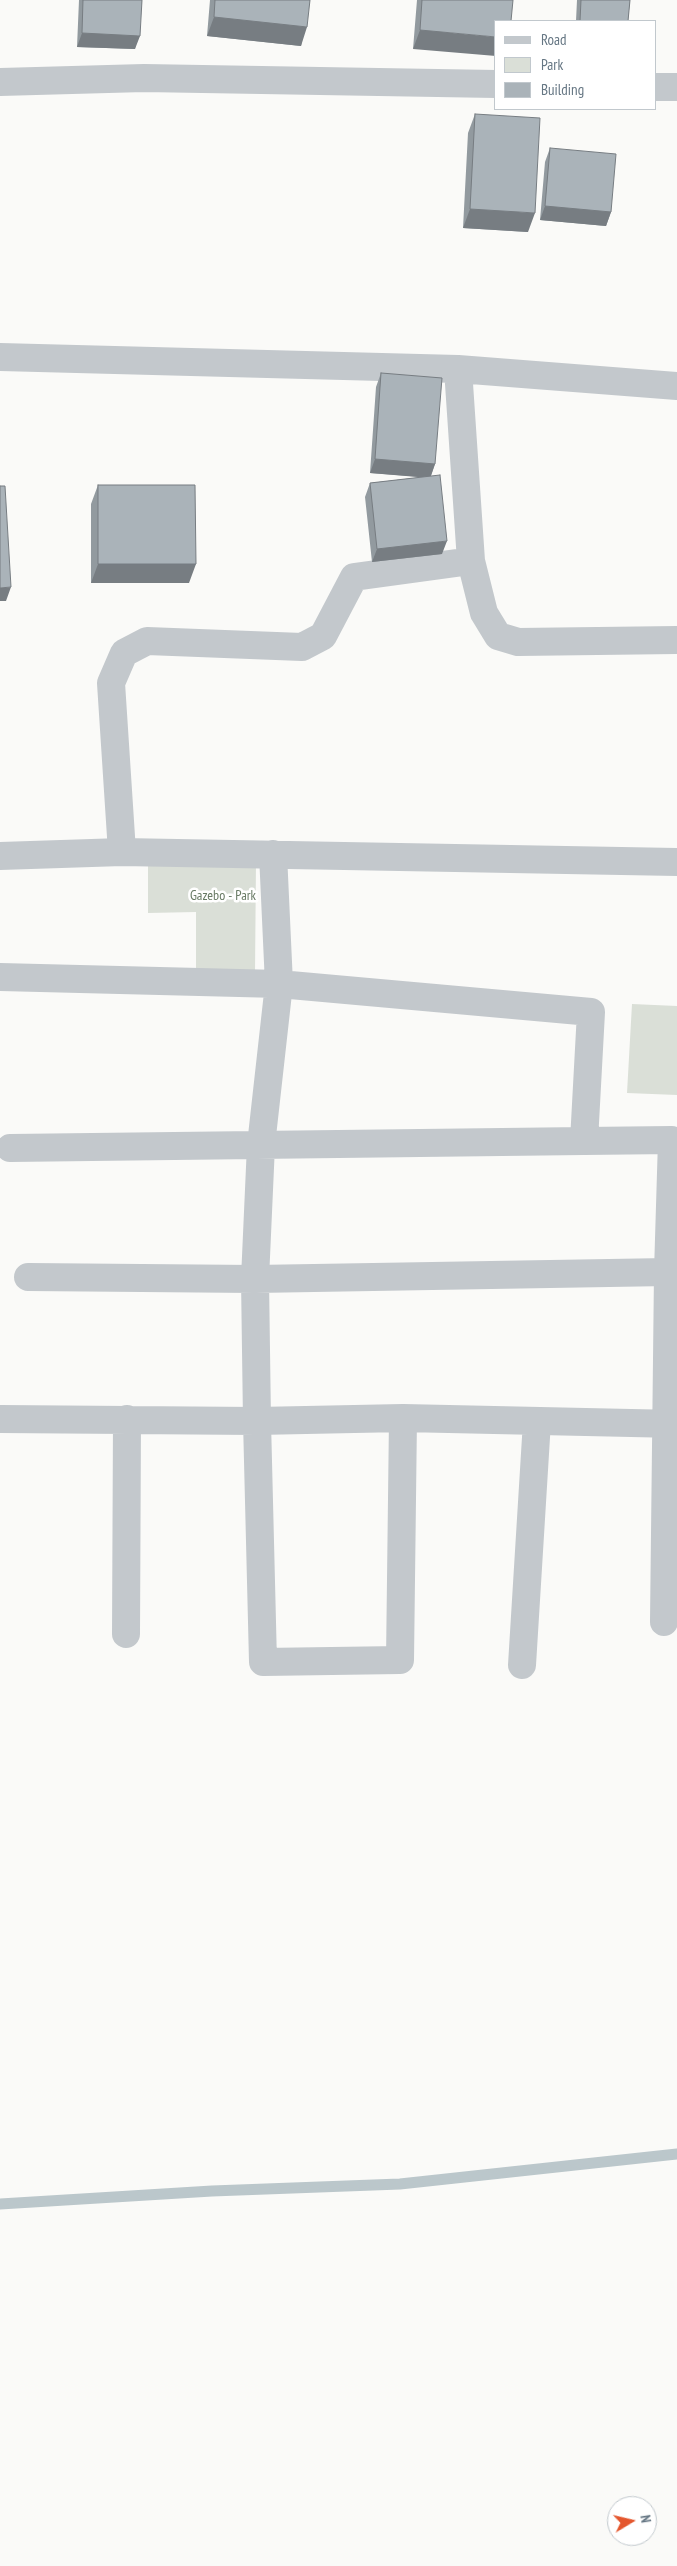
<!DOCTYPE html>
<html>
<head>
<meta charset="utf-8">
<style>
  body { margin:0 }
  #map { position:relative; width:677px; height:2566px; overflow:hidden; background:#fafaf8; font-family:"PT Sans Narrow",sans-serif }
  canvas { display:block }
  .legend { position:absolute; left:494px; top:20px; width:162px; height:90px; box-sizing:border-box; background:#fff; border:1px solid #c1c8cd; margin:0; padding:6px 9px; list-style:none; font-size:15px; color:#657683 }
  .legend li { display:flex; align-items:center; gap:10px; height:25px }
  .legend b { width:25px; border:1px solid #c1c8cd }
  .north { position:absolute; left:607px; top:2496px; width:50px; height:50px; box-sizing:border-box; background:#fff; border:1px solid #c1c8cd; border-radius:50%; rotate:81deg; font-size:14px; font-weight:700; line-height:20px; text-align:center; color:#657683 }
  .north::after { content:''; display:block; margin:auto; width:18px; height:22px; background:#e4572e; clip-path:polygon(50% 0,100% 100%,50% 72%,0 100%) }
</style>
</head>
<body>
<div id="map">
<canvas width="677" height="2566"></canvas>
<ul class="legend">
<li><b style="height:6px;background:#c3c8cc"></b>Road</li>
<li><b style="height:14px;background:#dadfd7"></b>Park</li>
<li><b style="height:14px;background:#aab3b9"></b>Building</li>
</ul>
<div class="north">N</div>
</div>
<script>
const ctx = document.querySelector('canvas').getContext('2d');
ctx.lineJoin = 'round';
function fillPath(path, color) {
  ctx.fillStyle = color;
  ctx.fill(path, 'evenodd');
}
function shape(rows) {
  const path = new Path2D();
  for (const r of rows) {
    path.moveTo(r[0], r[1]);
    for (let i = 2; i < r.length; i += 2) path.lineTo(r[i], r[i + 1]);
  }
  return path;
}
function trace(path, color, width, dash) {
  ctx.strokeStyle = color;
  ctx.lineWidth = width;
  ctx.lineCap = dash ? 'butt' : 'round';
  ctx.setLineDash(dash || []);
  ctx.stroke(path);
}
function drawText(font, color, halo, rows, align = 'center') {
  ctx.font = font + ' "PT Sans Narrow",sans-serif';
  ctx.lineWidth = 5;
  ctx.setLineDash([]);
  ctx.textBaseline = 'middle';
  ctx.strokeStyle = halo;
  ctx.fillStyle = color;
  for (const [text, x, y, turn = 0] of rows) {
    ctx.save();
    ctx.translate(x, y);
    ctx.rotate((+turn || 0) * Math.PI / 180);
    ctx.textAlign = isNaN(turn) ? turn : align;
    if (halo) ctx.strokeText(text, 0, 0);
    ctx.fillText(text, 0, 0);
    ctx.restore();
  }
}
fillPath(shape([
  [256,862,255,972,196,969,196,912,148,913,148,863],
  [632,1004,677,1006,677,1095,627,1093]
]), '#dadfd7');
trace(shape([
  [0,2204,212,2191,400,2184,677,2154]
]), '#bbc7cb', 11);
trace(shape([
  [0,82,144,78,496,84],
  [656,87,677,87],
  [0,357,458,369,677,386],
  [458,369,471,561,484,613,498,636,518,642,677,640],
  [122,852,111,683,124,653,147,641,302,647,323,636,354,577,471,561],
  [273,854,279,984,261,1145,255,1279,257,1421,403,1418,677,1424],
  [0,856,122,852,677,862],
  [0,977,279,984,591,1012,584,1141,10,1148],
  [584,1141,672,1140,668,1272,664,1622],
  [28,1277,255,1279,668,1272],
  [0,1419,257,1421,263,1662,400,1660,403,1418],
  [126,1634,127,1419],
  [522,1665,537,1421]
]), '#c3c8cc', 28);
fillPath(shape([
  [79,0,142,0,135,49,77,47],
  [210,0,310,0,301,46,207,36],
  [417,0,513,0,413,49],
  [577,0,630,0,628,21,576,21],
  [475,114,528,232,463,228,468,133],
  [550,148,611,212,606,226,540,220,545,162],
  [381,373,435,464,431,476,442,554,372,562,365,497,370,483,422,477,370,473,376,387],
  [98,485,189,583,91,583,91,504]
]), '#929a9f');
fillPath(shape([
  [214,17,307,27,301,46,207,36],
  [420,30,496,37,496,56,413,49],
  [82,33,140,36,135,49,77,47],
  [545,206,611,212,606,226,540,220],
  [470,209,535,213,528,232,463,228],
  [375,459,435,464,430,478,370,473],
  [447,541,442,554,372,562,377,549],
  [98,564,196,564,189,583,91,583],
  [11,587,6,601,0,601,0,588]
]), '#777d82');
const building = shape([
  [83,0,142,0,140,36,82,33,83,0],
  [215,0,310,0,307,27,214,17,215,0],
  [422,0,513,0,511,21,496,21,496,37,420,30,422,0],
  [581,0,630,0,628,21,580,21,581,0],
  [475,114,540,118,535,213,470,209,475,114],
  [550,148,616,154,611,212,545,206,550,148],
  [381,373,442,378,435,464,375,459,381,373],
  [440,475,447,541,377,549,370,483,440,475],
  [98,485,195,485,196,564,98,564,98,485],
  [0,486,5,486,11,587,0,588,0,486]
]);
fillPath(building, '#aab3b9');
trace(building, '#777d82', 1);
drawText('14px', '#687a64', '#fff', [
  ["Gazebo - Park",223,896]
]);
</script>
</body>
</html>
